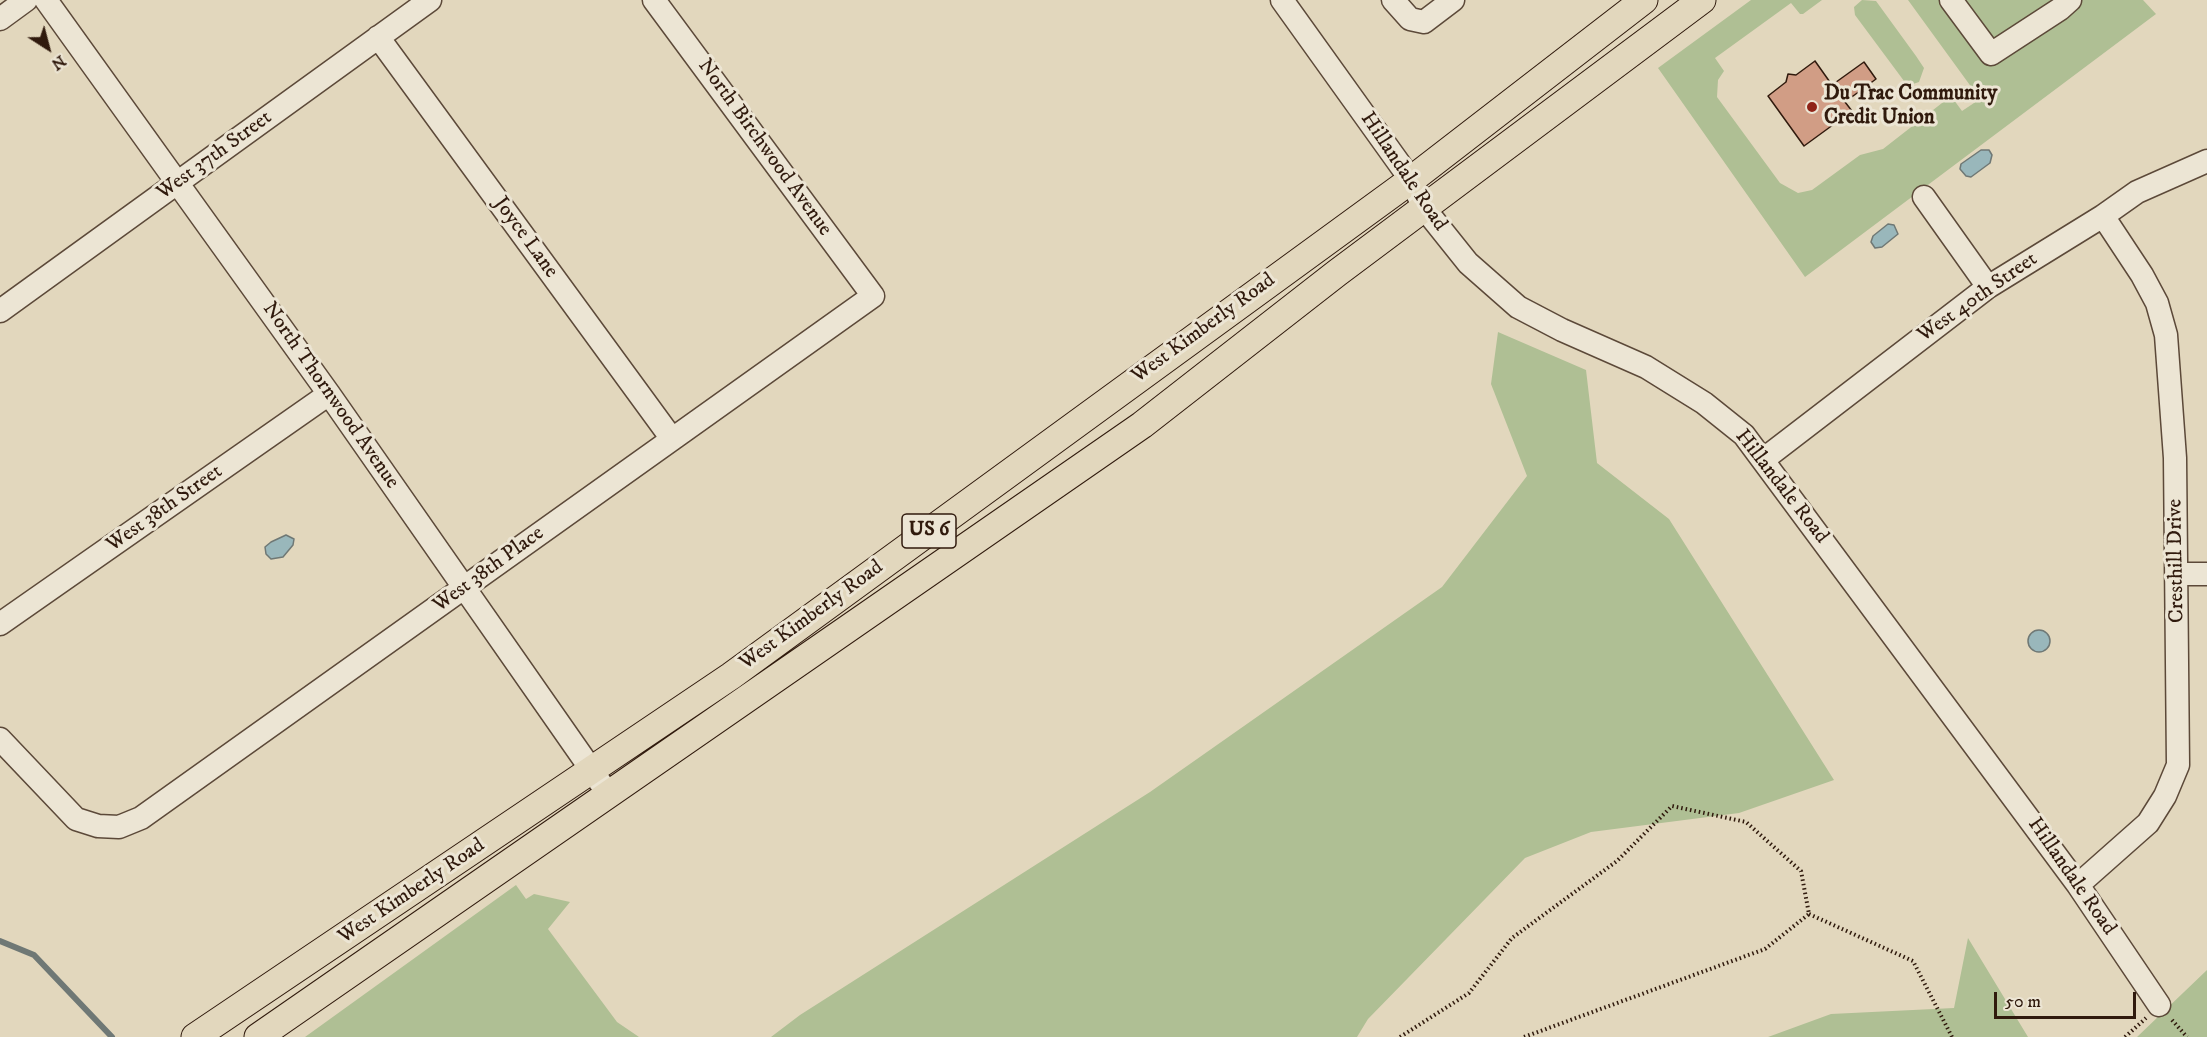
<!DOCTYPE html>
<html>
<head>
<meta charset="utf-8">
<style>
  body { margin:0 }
  #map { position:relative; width:2207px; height:1037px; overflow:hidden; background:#e2d7bd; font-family:"IM FELL DW Pica",serif }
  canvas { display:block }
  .north { position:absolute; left:18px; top:18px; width:60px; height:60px; -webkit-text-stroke:4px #ece5d4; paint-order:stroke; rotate:144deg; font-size:16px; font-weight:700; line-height:24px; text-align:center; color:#301a0d }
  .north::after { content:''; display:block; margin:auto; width:21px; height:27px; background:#301a0d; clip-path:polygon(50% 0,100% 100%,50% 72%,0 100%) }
  .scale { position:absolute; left:1994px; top:992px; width:142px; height:27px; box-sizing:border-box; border:3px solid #301a0d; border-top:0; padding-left:8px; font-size:18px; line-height:21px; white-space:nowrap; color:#301a0d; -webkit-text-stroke:4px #ece5d4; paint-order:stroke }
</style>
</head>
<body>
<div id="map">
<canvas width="2207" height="1037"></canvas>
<div class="north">N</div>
<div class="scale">50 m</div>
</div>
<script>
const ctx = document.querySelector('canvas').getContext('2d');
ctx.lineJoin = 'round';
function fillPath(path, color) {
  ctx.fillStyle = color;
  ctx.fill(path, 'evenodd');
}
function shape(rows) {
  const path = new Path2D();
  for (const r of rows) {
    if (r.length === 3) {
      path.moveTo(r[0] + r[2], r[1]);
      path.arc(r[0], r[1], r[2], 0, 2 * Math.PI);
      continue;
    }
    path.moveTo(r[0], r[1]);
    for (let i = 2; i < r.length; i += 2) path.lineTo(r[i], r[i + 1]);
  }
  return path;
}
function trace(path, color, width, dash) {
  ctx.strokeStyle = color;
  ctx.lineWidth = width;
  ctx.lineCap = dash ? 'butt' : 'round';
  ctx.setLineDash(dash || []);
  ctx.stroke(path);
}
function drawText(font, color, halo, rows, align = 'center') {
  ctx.font = font + ' "IM FELL DW Pica",serif';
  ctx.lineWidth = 6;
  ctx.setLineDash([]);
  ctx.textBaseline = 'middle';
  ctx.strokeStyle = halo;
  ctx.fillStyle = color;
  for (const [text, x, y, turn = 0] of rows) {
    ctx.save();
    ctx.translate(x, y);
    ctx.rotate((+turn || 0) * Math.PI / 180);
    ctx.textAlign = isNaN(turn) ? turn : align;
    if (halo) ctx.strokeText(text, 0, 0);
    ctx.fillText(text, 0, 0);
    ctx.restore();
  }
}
fillPath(shape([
  [1751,0,1822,0,1803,14,1800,14,1791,3,1715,58,1724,71,1718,80,1717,97,1780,183,1798,193,1812,190,1860,155,1883,149,1951,96,1962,111,1980,99,1908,0,2143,0,2156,14,1805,277,1658,68],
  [1862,0,1876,1,1916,56,1924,68,1919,82,1913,84,1904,81,1855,15,1854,7],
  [1498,332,1586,370,1597,463,1669,519,1834,780,1739,813,1591,832,1525,858,1368,1019,1357,1037,771,1037,800,1015,1150,792,1442,587,1527,476,1491,384],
  [516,885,526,899,534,894,570,902,548,929,617,1022,639,1037,305,1037],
  [1968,938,2028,1037,1768,1037,1831,1014,1954,1008],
  [2207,970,2207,1037,2137,1037]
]), '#afbf94');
const water = shape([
  [1981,150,1989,150,1992,155,1990,163,1971,177,1966,176,1960,169,1961,164,1981,150],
  [1888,224,1894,225,1898,234,1882,247,1875,248,1871,242,1873,236,1888,224],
  [286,535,294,539,293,545,283,557,271,559,266,554,265,547,271,542,286,535],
  [2039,641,11]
]);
fillPath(water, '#99b7bb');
trace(water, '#6f7875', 1.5);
trace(shape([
  [0,941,34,955,112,1037]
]), '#6f7875', 6);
const building = shape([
  [1815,61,1832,85,1864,62,1876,79,1845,102,1852,111,1804,146,1768,96,1786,82,1788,74,1796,75,1815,61]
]);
fillPath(building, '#d19d85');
trace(building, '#301a0d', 1.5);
const minor = shape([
  [46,0,329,394,602,785],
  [1282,0,1411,180,1424,208,1468,263,1518,307,1562,330,1646,367,1704,403,1744,435,2078,885,2159,1005],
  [1393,0,1410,19,1424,22,1453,0],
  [1951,0,1991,54,2060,9,2070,0],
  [0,19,26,0],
  [378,37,672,439],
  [1924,197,1988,287],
  [0,311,430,0],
  [1764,459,1988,287,2103,216,2137,192,2207,161],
  [2177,574,2207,574],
  [0,624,329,394],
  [0,739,76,819,98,826,119,827,141,818,873,296,654,0],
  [2078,885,2148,823,2165,796,2178,765,2175,458,2166,335,2157,303,2142,275,2103,216]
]);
const major = shape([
  [195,1037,731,676,1411,180,1644,0],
  [258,1037,1142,425,1337,273,1702,0]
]);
trace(minor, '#5c4939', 25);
trace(major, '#301a0d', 29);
trace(shape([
  [1809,914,1913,961,1952,1037],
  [2172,1020,2187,1037],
  [1400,1037,1469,993,1512,938,1617,861,1672,806,1746,822,1801,871,1809,914,1765,949,1524,1037],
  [2125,1037,2146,1018]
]), '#301a0d', 4, [1.5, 3]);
trace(minor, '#ece5d4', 22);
trace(major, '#e2d7bd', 27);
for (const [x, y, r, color] of [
  [1812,107,6,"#8f2418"]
]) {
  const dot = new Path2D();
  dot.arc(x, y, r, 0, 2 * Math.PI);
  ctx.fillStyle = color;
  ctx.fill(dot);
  trace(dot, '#ece5d4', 2);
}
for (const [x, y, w] of [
  [929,531,54]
]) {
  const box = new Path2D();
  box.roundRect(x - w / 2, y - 17, w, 34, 4.5);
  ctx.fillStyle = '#ece5d4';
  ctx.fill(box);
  trace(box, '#301a0d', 1.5);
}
drawText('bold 20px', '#301a0d', null, [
  ["US 6",929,531]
]);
drawText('bold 21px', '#301a0d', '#ece5d4', [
  ["Du Trac Community",1824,95],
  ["Credit Union",1824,119]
], 'left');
drawText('21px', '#301a0d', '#ece5d4', [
  ["North Birchwood Avenue",764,148,54],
  ["West 37th Street",215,156,-36],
  ["Hillandale Road",1403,172,56],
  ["Joyce Lane",525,238,54],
  ["West 40th Street",1978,298,-35],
  ["West Kimberly Road",1204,329,-36],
  ["North Thornwood Avenue",330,396,55],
  ["Hillandale Road",1781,487,52],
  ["West 38th Street",165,509,-35],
  ["Cresthill Drive",2177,561,-91],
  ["West 38th Place",489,570,-36],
  ["West Kimberly Road",812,616,-36],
  ["Hillandale Road",2071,877,55],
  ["West Kimberly Road",412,892,-34]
]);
</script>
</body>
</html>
